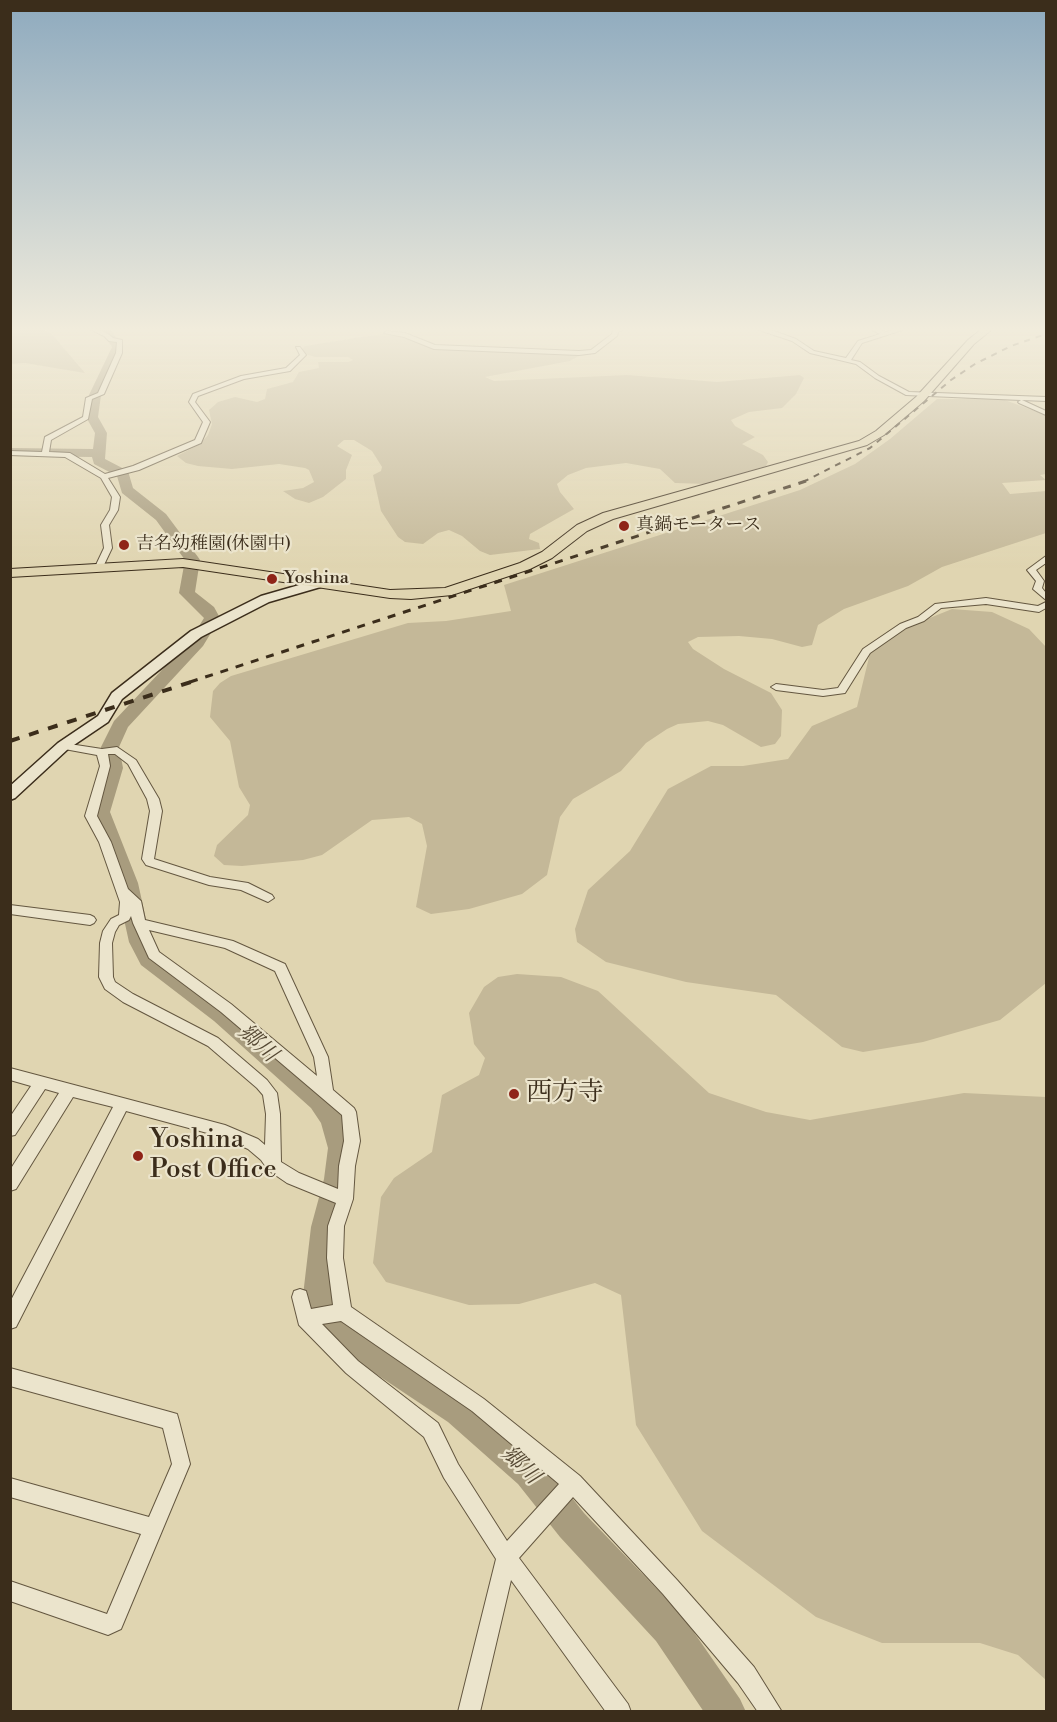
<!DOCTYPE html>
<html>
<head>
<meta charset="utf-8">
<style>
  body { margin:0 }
  #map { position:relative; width:1057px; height:1722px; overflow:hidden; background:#e0d5b1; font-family:"Libre Bodoni",serif }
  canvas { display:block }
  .frame { position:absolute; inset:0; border:12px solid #3b2d1b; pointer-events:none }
</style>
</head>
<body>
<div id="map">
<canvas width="1057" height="1722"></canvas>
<div class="frame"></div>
</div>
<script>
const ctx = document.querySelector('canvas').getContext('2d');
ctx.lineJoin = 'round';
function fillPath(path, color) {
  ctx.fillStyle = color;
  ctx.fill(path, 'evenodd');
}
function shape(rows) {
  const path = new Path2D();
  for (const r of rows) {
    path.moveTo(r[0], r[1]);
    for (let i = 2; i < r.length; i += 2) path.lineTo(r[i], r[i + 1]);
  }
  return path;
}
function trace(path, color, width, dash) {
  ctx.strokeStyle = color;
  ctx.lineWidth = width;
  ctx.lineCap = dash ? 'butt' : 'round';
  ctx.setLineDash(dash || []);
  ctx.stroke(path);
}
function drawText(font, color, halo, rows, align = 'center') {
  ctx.font = font + ' "Libre Bodoni","Noto Serif JP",serif';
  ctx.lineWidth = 4.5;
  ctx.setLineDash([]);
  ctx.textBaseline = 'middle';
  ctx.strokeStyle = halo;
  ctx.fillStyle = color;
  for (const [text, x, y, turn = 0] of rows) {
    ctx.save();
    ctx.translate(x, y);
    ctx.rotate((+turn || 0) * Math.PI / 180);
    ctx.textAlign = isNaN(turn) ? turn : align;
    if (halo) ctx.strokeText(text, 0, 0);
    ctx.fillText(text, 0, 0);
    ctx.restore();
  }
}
fillPath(shape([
  [11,327,37,327,51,333,85,373,25,363,11,364],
  [387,333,442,349,582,354,570,361,485,377,494,381,627,375,717,382,800,375,804,378,796,394,782,408,749,412,731,420,735,426,755,437,742,444,763,455,768,462,766,466,707,484,675,483,660,469,626,463,586,468,568,475,557,484,560,492,574,509,530,534,529,539,539,543,540,549,490,555,480,551,462,536,449,530,438,533,423,544,405,542,398,537,381,511,373,475,381,471,382,467,372,451,354,440,344,440,337,446,352,455,346,470,346,479,323,497,309,503,295,499,283,491,303,488,314,482,309,470,305,468,279,464,232,469,198,466,186,463,177,456,200,444,208,435,212,424,209,410,218,402,235,397,257,402,265,399,267,389,293,382,299,372,319,368,318,362,348,362,353,360,348,357,315,357,305,354,302,349,305,346],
  [937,399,1002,399,1046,415,1046,474,1040,475,1046,480,1002,483,1010,494,1046,491,1046,533,942,567,908,586,844,609,818,625,812,645,802,647,772,639,739,636,698,637,688,642,693,649,724,669,771,693,782,710,781,736,775,744,761,747,723,725,708,721,678,724,667,729,646,743,621,771,573,799,560,817,547,875,522,894,469,909,431,914,416,907,427,846,422,824,409,817,372,820,322,855,303,860,242,866,224,865,214,856,217,845,248,815,250,805,239,787,230,741,210,717,213,691,220,683,231,676,408,623,446,621,511,611,504,585,800,490,855,464,890,439],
  [952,609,992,612,1029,629,1046,647,1046,983,1000,1020,923,1042,863,1052,842,1047,776,995,686,982,606,962,577,942,575,929,588,890,630,851,668,789,711,766,743,766,788,759,812,726,857,707,871,649,915,624],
  [517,974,561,977,598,991,709,1093,766,1112,810,1120,964,1093,1046,1097,1046,1680,1018,1655,980,1643,882,1643,816,1617,702,1531,636,1425,621,1295,595,1283,519,1304,469,1305,386,1282,373,1263,381,1197,394,1178,432,1152,442,1095,479,1075,485,1058,474,1044,469,1013,484,987,498,977]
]), '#c4b898');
fillPath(shape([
  [99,327,109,327,122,347,101,395,98,417,107,433,105,459,128,471,133,488,166,514,198,557,200,560,195,592,214,607,220,618,203,646,128,727,119,747,123,768,110,812,138,883,151,942,157,953,232,1007,329,1092,342,1112,354,1148,352,1179,339,1227,335,1262,332,1302,338,1312,470,1400,542,1460,584,1513,682,1615,740,1699,746,1712,704,1712,656,1641,560,1537,518,1484,448,1422,316,1334,302,1304,311,1227,324,1179,328,1148,321,1123,311,1108,214,1021,141,965,129,942,116,883,90,812,103,768,101,747,114,721,191,639,204,618,179,593,185,560,156,520,122,493,117,476,94,464,92,457,10,456,10,448,93,449,95,433,86,417,89,395,112,347,99,327]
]), '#a89c7e');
const minor = shape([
  [85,327,93,327,108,334,113,338,122,340,122,353,104,394,92,399,88,419,51,440,49,452,70,453,105,474,133,466,195,440,203,422,189,402,193,394,241,376,286,368,300,355,296,347,300,347,306,355,290,371,244,379,198,396,195,402,210,422,201,443,139,470,108,478,120,497,118,510,109,525,112,548,103,567,99,570,95,567,104,548,101,525,110,510,112,497,101,478,65,457,10,455,10,451,42,452,45,437,83,417,86,398,98,393,116,353,117,342,109,341,104,336,85,327],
  [621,327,630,327,618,332,617,336,595,353,579,355,434,349,404,337,384,333,387,331,405,333,435,345,579,351,591,350,612,334,613,330,621,327],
  [732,327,763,327,796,339,814,351,846,358,858,341,880,334,866,327,874,327,886,332,902,327,912,327,862,343,851,360,860,362,879,376,909,392,1046,397,1046,401,1022,400,1046,411,1046,415,1019,403,1018,402,1021,400,906,395,875,378,856,364,810,353,792,341,756,329,732,327],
  [1046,556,1046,563,1036,570,1044,581,1042,588,1046,593,1046,600,1033,589,1036,581,1027,570,1046,556],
  [986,598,1038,606,1046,602,1046,608,1039,612,986,604,941,608,924,621,906,628,870,653,845,693,823,696,776,690,771,687,776,684,823,690,838,688,863,649,900,624,918,617,935,604,986,598],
  [63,743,102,749,117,747,136,760,159,799,162,811,154,859,210,877,248,883,272,895,274,898,268,902,241,890,209,885,146,865,142,859,150,811,147,799,128,764,115,754,108,754,110,766,97,816,111,842,128,889,141,901,145,920,233,941,285,964,328,1057,333,1090,354,1108,356,1112,360,1141,355,1166,353,1199,344,1226,343,1258,351,1307,484,1399,580,1476,677,1580,754,1667,782,1712,758,1712,738,1683,663,1594,573,1497,519,1558,628,1704,631,1712,606,1712,511,1580,480,1712,458,1712,496,1559,444,1478,424,1437,346,1373,299,1325,292,1297,294,1291,300,1289,306,1291,311,1309,333,1305,327,1258,328,1226,336,1203,287,1183,268,1170,261,1160,248,1149,222,1137,126,1111,16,1327,10,1329,10,1302,113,1107,73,1097,16,1189,10,1191,10,1170,59,1093,45,1089,15,1135,10,1136,10,1117,31,1086,10,1080,10,1068,225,1125,258,1139,265,1145,266,1114,263,1095,257,1088,208,1046,123,1002,105,989,99,977,100,943,103,931,111,919,119,915,120,902,99,842,85,816,100,766,97,755,59,748,58,746,59,744,63,743],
  [131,916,133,923,149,958,221,1012,342,1115,344,1141,339,1166,338,1189,299,1173,281,1162,280,1114,277,1093,267,1080,218,1038,133,994,115,982,113,977,112,943,115,932,119,925,129,920,131,916],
  [149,930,225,948,275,971,314,1057,317,1076,231,1004,159,952,149,930],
  [341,1321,472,1411,559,1484,507,1541,458,1464,438,1423,358,1361,322,1324,341,1321],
  [10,905,90,915,94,917,96,920,94,923,90,925,10,914,10,905],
  [10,1368,170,1412,177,1414,179,1421,190,1464,121,1629,108,1635,10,1601,10,1581,107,1614,141,1534,10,1497,10,1478,149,1517,172,1464,163,1428,10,1386,10,1368]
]);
const secondary = shape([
  [320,579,324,580,324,586,269,602,201,637,122,699,108,722,68,749,15,798,10,800,10,786,58,743,98,716,112,693,191,631,261,596,320,579]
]);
const trunk = shape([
  [984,327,995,327,974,344,924,401,884,435,867,445,613,519,587,531,552,558,530,569,452,595,411,599,390,598,183,567,10,577,10,569,183,559,390,590,445,588,520,563,542,552,577,525,603,513,859,441,876,431,916,397,968,340,984,327]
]);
trace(minor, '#645740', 2);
trace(secondary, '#3b2d1b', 3);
trace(trunk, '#3b2d1b', 2);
fillPath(minor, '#ebe4cc');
fillPath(secondary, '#ebe4cc');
fillPath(trunk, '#e0d5b1');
trace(shape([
  [803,482,870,448,951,380,975,364,1011,346,1046,334]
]), '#3b2d1b', 2, [6, 6]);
trace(shape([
  [190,682,806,481]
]), '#3b2d1b', 3, [8, 8]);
trace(shape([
  [10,741,194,681]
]), '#3b2d1b', 4, [10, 10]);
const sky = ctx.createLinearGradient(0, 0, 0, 568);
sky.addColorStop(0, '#8eaabe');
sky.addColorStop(0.58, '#f1ecdc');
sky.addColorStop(1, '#f1ecdc00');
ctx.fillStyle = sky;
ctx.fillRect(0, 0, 1057, 568);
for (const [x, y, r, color] of [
  [624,526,6,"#8f2418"],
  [124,545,6,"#8f2418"],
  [272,579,6,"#8f2418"],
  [514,1094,6,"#8f2418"],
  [138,1156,6,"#8f2418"]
]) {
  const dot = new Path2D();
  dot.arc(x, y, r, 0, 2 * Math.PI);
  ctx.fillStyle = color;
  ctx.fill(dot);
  trace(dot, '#ebe4cc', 2);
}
drawText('18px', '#3b2d1b', '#ebe4cc', [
  ["真鍋モータース",636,526],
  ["吉名幼稚園(休園中)",136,545],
  ["Yoshina",284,579]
], 'left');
drawText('italic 22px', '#564934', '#ebe4cc', [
  ["郷川",257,1044,42],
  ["郷川",520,1466,44]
]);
drawText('26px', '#3b2d1b', '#ebe4cc', [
  ["西方寺",526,1094],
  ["Yoshina",150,1141],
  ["Post Office",150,1171]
], 'left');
</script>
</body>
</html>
